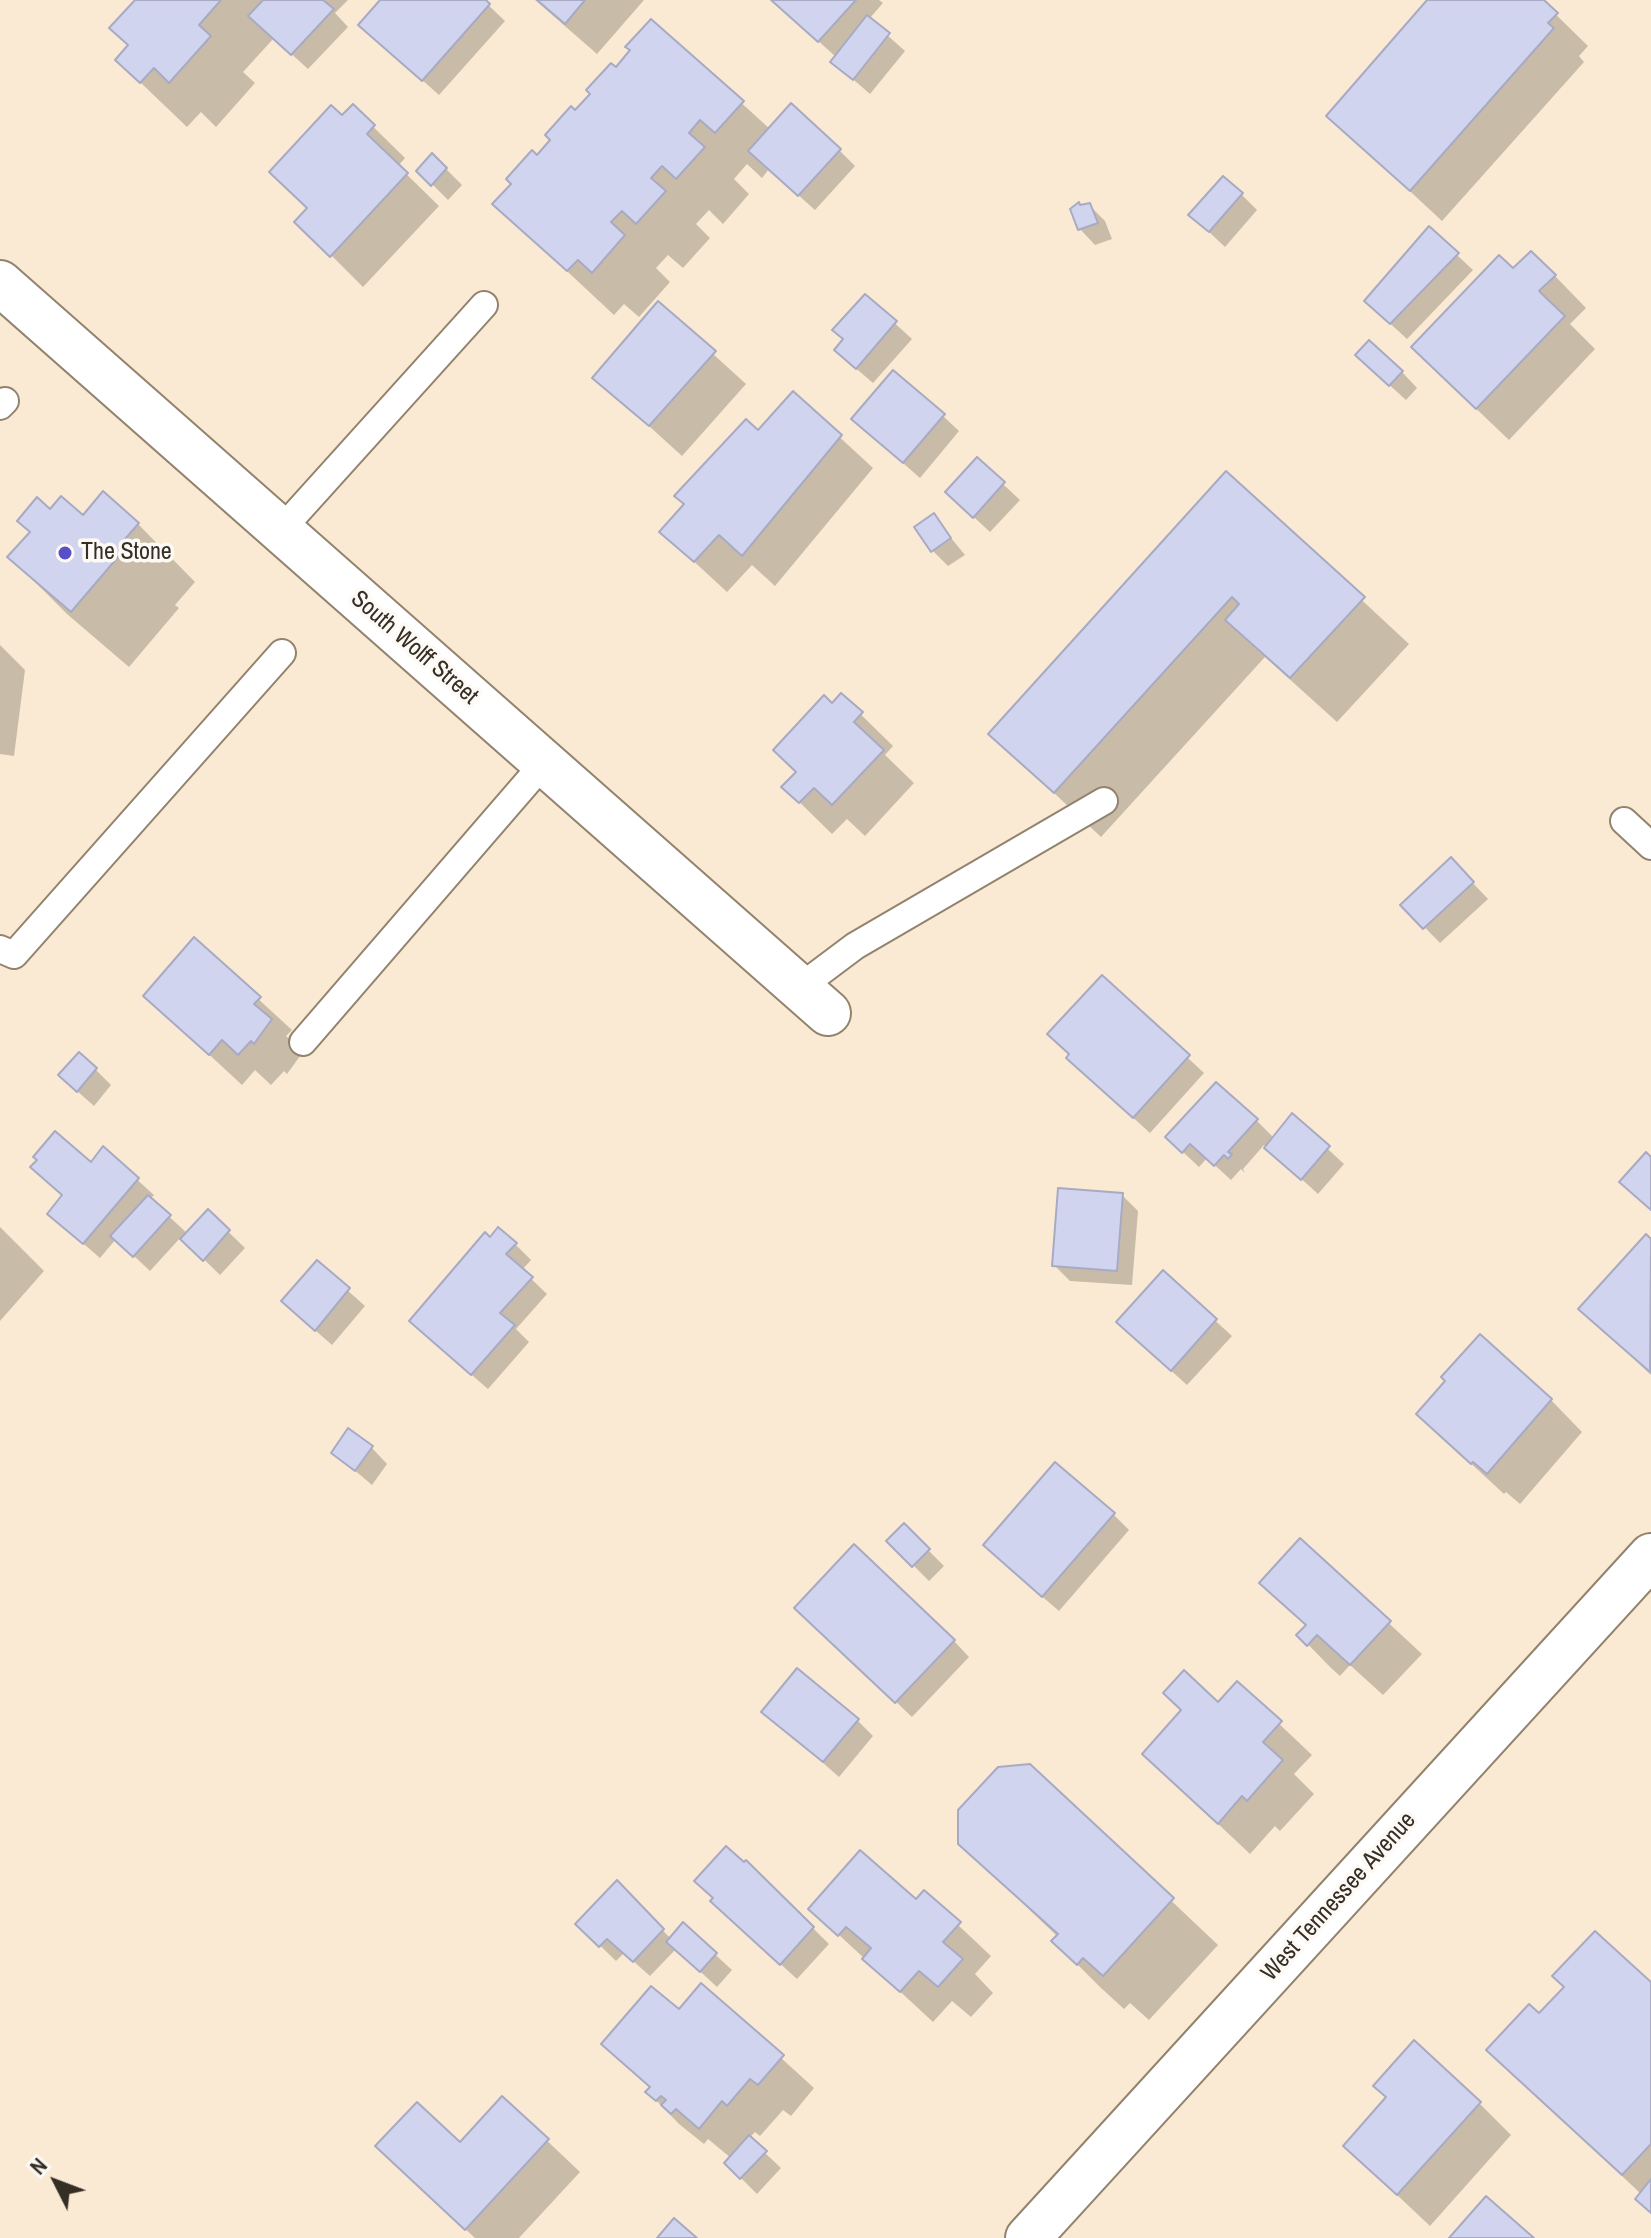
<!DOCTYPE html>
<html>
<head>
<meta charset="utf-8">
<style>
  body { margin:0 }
  #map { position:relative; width:1651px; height:2238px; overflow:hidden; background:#fbead3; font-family:"Archivo Narrow",sans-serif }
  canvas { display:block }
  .north { position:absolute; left:16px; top:2142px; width:80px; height:80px; -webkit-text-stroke:6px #fdf9f5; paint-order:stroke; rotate:312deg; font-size:22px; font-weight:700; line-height:32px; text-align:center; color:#342e25 }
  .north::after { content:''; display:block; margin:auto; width:28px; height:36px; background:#342e25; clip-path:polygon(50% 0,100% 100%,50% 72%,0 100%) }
</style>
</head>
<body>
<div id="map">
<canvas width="1651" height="2238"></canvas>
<div class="north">N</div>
</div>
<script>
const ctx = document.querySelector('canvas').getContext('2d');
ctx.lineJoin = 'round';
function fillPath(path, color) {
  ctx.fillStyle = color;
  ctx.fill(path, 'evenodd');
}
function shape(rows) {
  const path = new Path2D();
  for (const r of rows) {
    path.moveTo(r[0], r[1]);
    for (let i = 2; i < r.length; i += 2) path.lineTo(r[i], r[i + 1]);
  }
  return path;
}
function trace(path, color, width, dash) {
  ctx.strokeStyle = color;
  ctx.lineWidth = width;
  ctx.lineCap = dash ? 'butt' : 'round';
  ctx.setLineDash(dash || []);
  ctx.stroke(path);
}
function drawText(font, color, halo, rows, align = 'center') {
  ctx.font = font + ' "Archivo Narrow",sans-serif';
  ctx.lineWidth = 7;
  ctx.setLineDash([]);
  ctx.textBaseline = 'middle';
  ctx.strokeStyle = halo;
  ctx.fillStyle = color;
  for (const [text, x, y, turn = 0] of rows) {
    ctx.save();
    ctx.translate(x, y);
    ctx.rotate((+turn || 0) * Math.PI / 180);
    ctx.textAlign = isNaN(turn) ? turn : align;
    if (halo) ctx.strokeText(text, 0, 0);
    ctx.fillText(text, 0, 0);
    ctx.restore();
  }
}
fillPath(shape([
  [137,0,348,0,335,13,348,27,308,69,274,38,243,72,255,83,216,127,201,112,187,127,117,60,130,46],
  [383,0,483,0,505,21,439,95,377,40],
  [535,0,644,0,597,54],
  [773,0,879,0,883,3,869,19,905,51,870,94,832,61,836,57],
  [1430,0,1541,0,1588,46,1579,56,1584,62,1442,221,1329,116],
  [651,21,770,129,839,150,855,166,815,210,769,169,762,178,747,164,734,179,749,194,723,224,709,210,696,224,710,238,683,268,668,255,656,268,670,282,639,317,624,304,614,315,495,204,616,70],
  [353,107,405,158,398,166,439,206,363,287,329,253,309,208,342,117],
  [433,156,462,185,448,200,419,171],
  [1241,194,1257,210,1225,247,1191,215],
  [1076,205,1089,205,1105,221,1112,239,1095,245,1080,229],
  [1429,229,1473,270,1407,339,1383,317],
  [1513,271,1555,276,1586,308,1570,324,1595,349,1509,440,1445,379],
  [865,296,912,339,873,383,852,365],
  [658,304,746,384,682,456,595,377],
  [1374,371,1402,372,1417,388,1406,400],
  [793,394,873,468,775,586,752,565,727,592,662,532],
  [943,416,959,431,920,478,870,434],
  [977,460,1020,500,990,532,964,508],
  [1226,474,1409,644,1337,722,1265,657,1101,837,991,734],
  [50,512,138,524,195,582,175,605,179,608,129,667,67,614,10,557],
  [933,516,965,555,948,566,933,551],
  [0,645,25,670,14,756,0,754],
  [841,695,893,746,885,755,914,783,865,836,847,819,832,834,784,787,799,772,832,706],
  [1451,860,1488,899,1440,943,1403,905],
  [194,940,292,1030,286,1036,303,1052,287,1074,284,1071,271,1085,255,1070,242,1085,146,996],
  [1102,978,1204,1073,1150,1133,1084,1073],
  [96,1070,111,1085,94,1106,77,1091],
  [1292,1116,1344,1164,1318,1194,1264,1145,1243,1169,1245,1173,1241,1169,1231,1180,1207,1158,1199,1167,1167,1137,1256,1120,1274,1138],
  [103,1149,154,1195,150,1199,188,1234,208,1212,245,1248,220,1275,181,1237,150,1271,116,1239,100,1258,49,1214],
  [1122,1195,1138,1211,1132,1285,1070,1281,1054,1265],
  [0,1227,44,1271,0,1321],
  [1646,1237,1651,1242,1651,1375,1581,1309],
  [490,1239,515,1244,531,1260,522,1270,547,1294,516,1329,529,1342,488,1389,428,1337],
  [317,1263,365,1306,332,1345,300,1317],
  [1163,1273,1232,1336,1187,1385,1135,1338],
  [1551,1400,1582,1432,1520,1504,1506,1492,1504,1494,1451,1445],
  [372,1448,387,1464,372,1485,333,1452],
  [1113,1514,1129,1530,1059,1611,1001,1561],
  [904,1526,944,1566,929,1581,889,1541],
  [1300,1541,1422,1654,1383,1695,1350,1665,1340,1676,1330,1667,1299,1635,1307,1626,1262,1583],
  [813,1623,954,1641,969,1657,912,1717],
  [1237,1684,1312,1755,1294,1774,1314,1794,1280,1831,1275,1826,1250,1854,1144,1754,1219,1705],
  [764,1711,857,1720,873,1736,839,1777],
  [1029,1766,1218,1945,1149,2020,1130,2003,1124,2009,1100,1987,1054,1941,1058,1937,960,1843],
  [747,1863,829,1944,797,1979,728,1916],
  [617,1882,671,1939,683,1925,732,1970,717,1987,676,1949,650,1976,624,1953,616,1961,578,1924],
  [924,1893,991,1956,975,1974,993,1993,971,2017,952,2001,933,2022,811,1909,916,1902],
  [701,1985,814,2088,791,2116,783,2110,760,2136,755,2132,749,2138,781,2168,757,2194,726,2163,731,2158,708,2139,704,2144,679,2124,648,2092,651,2089,604,2044,679,2012],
  [1651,1985,1651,2212,1641,2194,1489,2050,1539,2016],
  [502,2098,580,2172,519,2238,475,2238,410,2178,460,2145],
  [1479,2103,1511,2135,1430,2226,1345,2146]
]), '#0003');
const building = shape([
  [135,0,221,0,199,25,211,36,169,83,154,68,140,83,115,60,128,45,109,28,135,0],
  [263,0,323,0,334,9,291,55,248,16,263,0],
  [380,0,486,0,490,4,422,81,358,25,380,0],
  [537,0,585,0,565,24,537,0],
  [771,0,856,0,818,42,771,0],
  [1427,0,1544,0,1558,13,1548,23,1554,28,1410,191,1326,116,1427,0],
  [867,15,890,33,853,80,830,62,867,15],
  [651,19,744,101,715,133,700,120,689,133,705,147,676,179,662,166,651,178,666,191,636,224,622,211,611,222,625,235,592,273,578,260,567,271,492,204,511,184,506,179,532,150,537,155,550,140,545,135,571,106,575,110,590,94,586,90,611,63,616,67,630,50,625,47,651,19],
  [791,103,841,149,798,196,748,151,791,103],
  [353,104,375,125,367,134,408,173,330,257,294,222,307,208,269,172,331,105,342,115,353,104],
  [432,153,447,168,431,186,416,171,432,153],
  [1223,176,1243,193,1209,232,1188,215,1223,176],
  [1079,202,1080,205,1090,203,1098,223,1078,230,1070,209,1079,202],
  [1429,226,1459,253,1390,324,1364,301,1429,226],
  [1531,251,1556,275,1539,291,1565,316,1476,409,1411,347,1499,255,1513,268,1531,251],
  [865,294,897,321,856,369,834,350,843,339,832,330,865,294],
  [658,301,716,351,649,426,592,378,658,301],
  [1369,340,1403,371,1389,386,1355,355,1369,340],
  [893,370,945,414,903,463,851,419,893,370],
  [793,391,842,435,742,556,719,535,694,562,659,532,684,504,674,496,746,419,758,430,793,391],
  [977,457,1005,482,973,518,945,492,977,457],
  [1226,471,1365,597,1290,678,1225,620,1239,604,1232,597,1054,793,988,734,1226,471],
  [103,491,139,523,119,546,124,550,71,612,7,557,30,532,17,521,37,497,50,509,61,496,83,515,103,491],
  [934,513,951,538,931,552,914,527,934,513],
  [841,693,863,712,854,722,884,750,832,805,814,788,799,803,781,787,796,772,773,750,824,695,832,703,841,693],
  [1451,857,1474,882,1423,929,1400,905,1451,857],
  [194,937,261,997,254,1004,272,1019,254,1044,251,1041,238,1055,222,1040,209,1055,143,996,194,937],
  [1102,975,1190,1055,1133,1118,1066,1058,1069,1054,1047,1034,1102,975],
  [79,1052,97,1068,77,1092,58,1075,79,1052],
  [1216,1082,1258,1119,1228,1152,1232,1154,1228,1159,1224,1155,1214,1166,1190,1144,1182,1153,1165,1137,1216,1082],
  [1292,1113,1330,1146,1301,1180,1264,1148,1292,1113],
  [55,1131,91,1162,103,1146,139,1178,83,1244,47,1214,62,1195,30,1167,37,1160,33,1157,55,1131],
  [1646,1152,1651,1157,1651,1210,1619,1182,1646,1152],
  [1058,1188,1123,1193,1117,1271,1052,1266,1058,1188],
  [148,1195,171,1215,133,1257,110,1236,148,1195],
  [208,1209,230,1230,203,1261,180,1239,208,1209],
  [498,1227,517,1243,506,1254,533,1277,500,1313,515,1325,471,1375,409,1321,485,1232,490,1237,498,1227],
  [1646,1234,1651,1239,1650,1372,1578,1309,1646,1234],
  [317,1260,350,1288,315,1331,281,1301,317,1260],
  [1163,1270,1217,1319,1171,1371,1116,1322,1163,1270],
  [1480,1334,1552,1399,1487,1474,1473,1462,1471,1464,1416,1414,1445,1381,1441,1377,1480,1334],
  [348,1428,373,1446,355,1471,331,1453,348,1428],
  [1055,1462,1115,1513,1042,1597,983,1545,1055,1462],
  [904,1523,930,1549,912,1567,886,1541,904,1523],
  [1300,1538,1391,1621,1350,1665,1317,1635,1307,1646,1296,1635,1306,1625,1259,1583,1300,1538],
  [854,1544,955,1640,895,1703,794,1608,854,1544],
  [797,1668,859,1719,823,1762,761,1712,797,1668],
  [1184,1670,1218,1702,1237,1681,1282,1721,1263,1742,1283,1760,1247,1801,1242,1796,1218,1824,1142,1754,1181,1710,1163,1693,1184,1670],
  [1030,1764,1174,1898,1103,1976,1083,1958,1077,1965,1051,1941,1058,1934,958,1844,958,1810,998,1767,1030,1764],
  [726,1846,744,1862,746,1860,814,1927,780,1965,710,1901,713,1898,694,1881,726,1846],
  [860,1850,916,1899,924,1890,961,1922,943,1942,963,1959,938,1987,919,1971,900,1992,862,1959,871,1948,846,1927,838,1936,808,1909,860,1850],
  [617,1880,664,1929,633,1962,607,1939,599,1947,575,1924,617,1880],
  [683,1922,717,1953,700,1972,666,1942,683,1922],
  [1595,1931,1651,1982,1651,2144,1622,2175,1486,2050,1529,2004,1539,2013,1564,1987,1552,1976,1595,1931],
  [701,1983,784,2055,758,2085,750,2079,727,2106,722,2101,699,2129,676,2109,671,2114,661,2105,666,2100,661,2096,656,2101,645,2092,650,2087,601,2044,651,1986,679,2009,701,1983],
  [1414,2040,1481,2102,1397,2195,1343,2146,1386,2097,1373,2086,1414,2040],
  [502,2096,549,2139,465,2230,375,2146,417,2102,460,2142,502,2096],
  [749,2135,767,2151,740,2179,724,2163,749,2135],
  [1651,2179,1651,2213,1635,2199,1651,2179],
  [1486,2196,1534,2238,1449,2238,1486,2196],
  [674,2218,697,2238,657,2238,674,2218]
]);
fillPath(building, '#d1d4ee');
trace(building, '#a8aac3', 2);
const lane = shape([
  [0,406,5,401],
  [281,530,484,305],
  [1624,821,1651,846],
  [0,949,14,955,282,653],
  [799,988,855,946,1104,801],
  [303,1042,544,763]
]);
const street = shape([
  [0,283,828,1013],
  [1028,2238,1651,1556]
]);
trace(lane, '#92836e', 30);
trace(street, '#92836e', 48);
trace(lane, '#fff', 26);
trace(street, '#fff', 44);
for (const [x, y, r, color] of [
  [65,553,8,"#564fc6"]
]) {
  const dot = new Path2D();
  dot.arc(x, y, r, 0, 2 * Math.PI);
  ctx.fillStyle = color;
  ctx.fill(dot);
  trace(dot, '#fdf9f5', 3);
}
drawText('24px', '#342e25', '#fdf9f5', [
  ["The Stone",81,553]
], 'left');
drawText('24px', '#342e25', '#fdf9f5', [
  ["South Wolff Street",414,648,41],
  ["West Tennessee Avenue",1339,1897,-48]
]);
</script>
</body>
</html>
